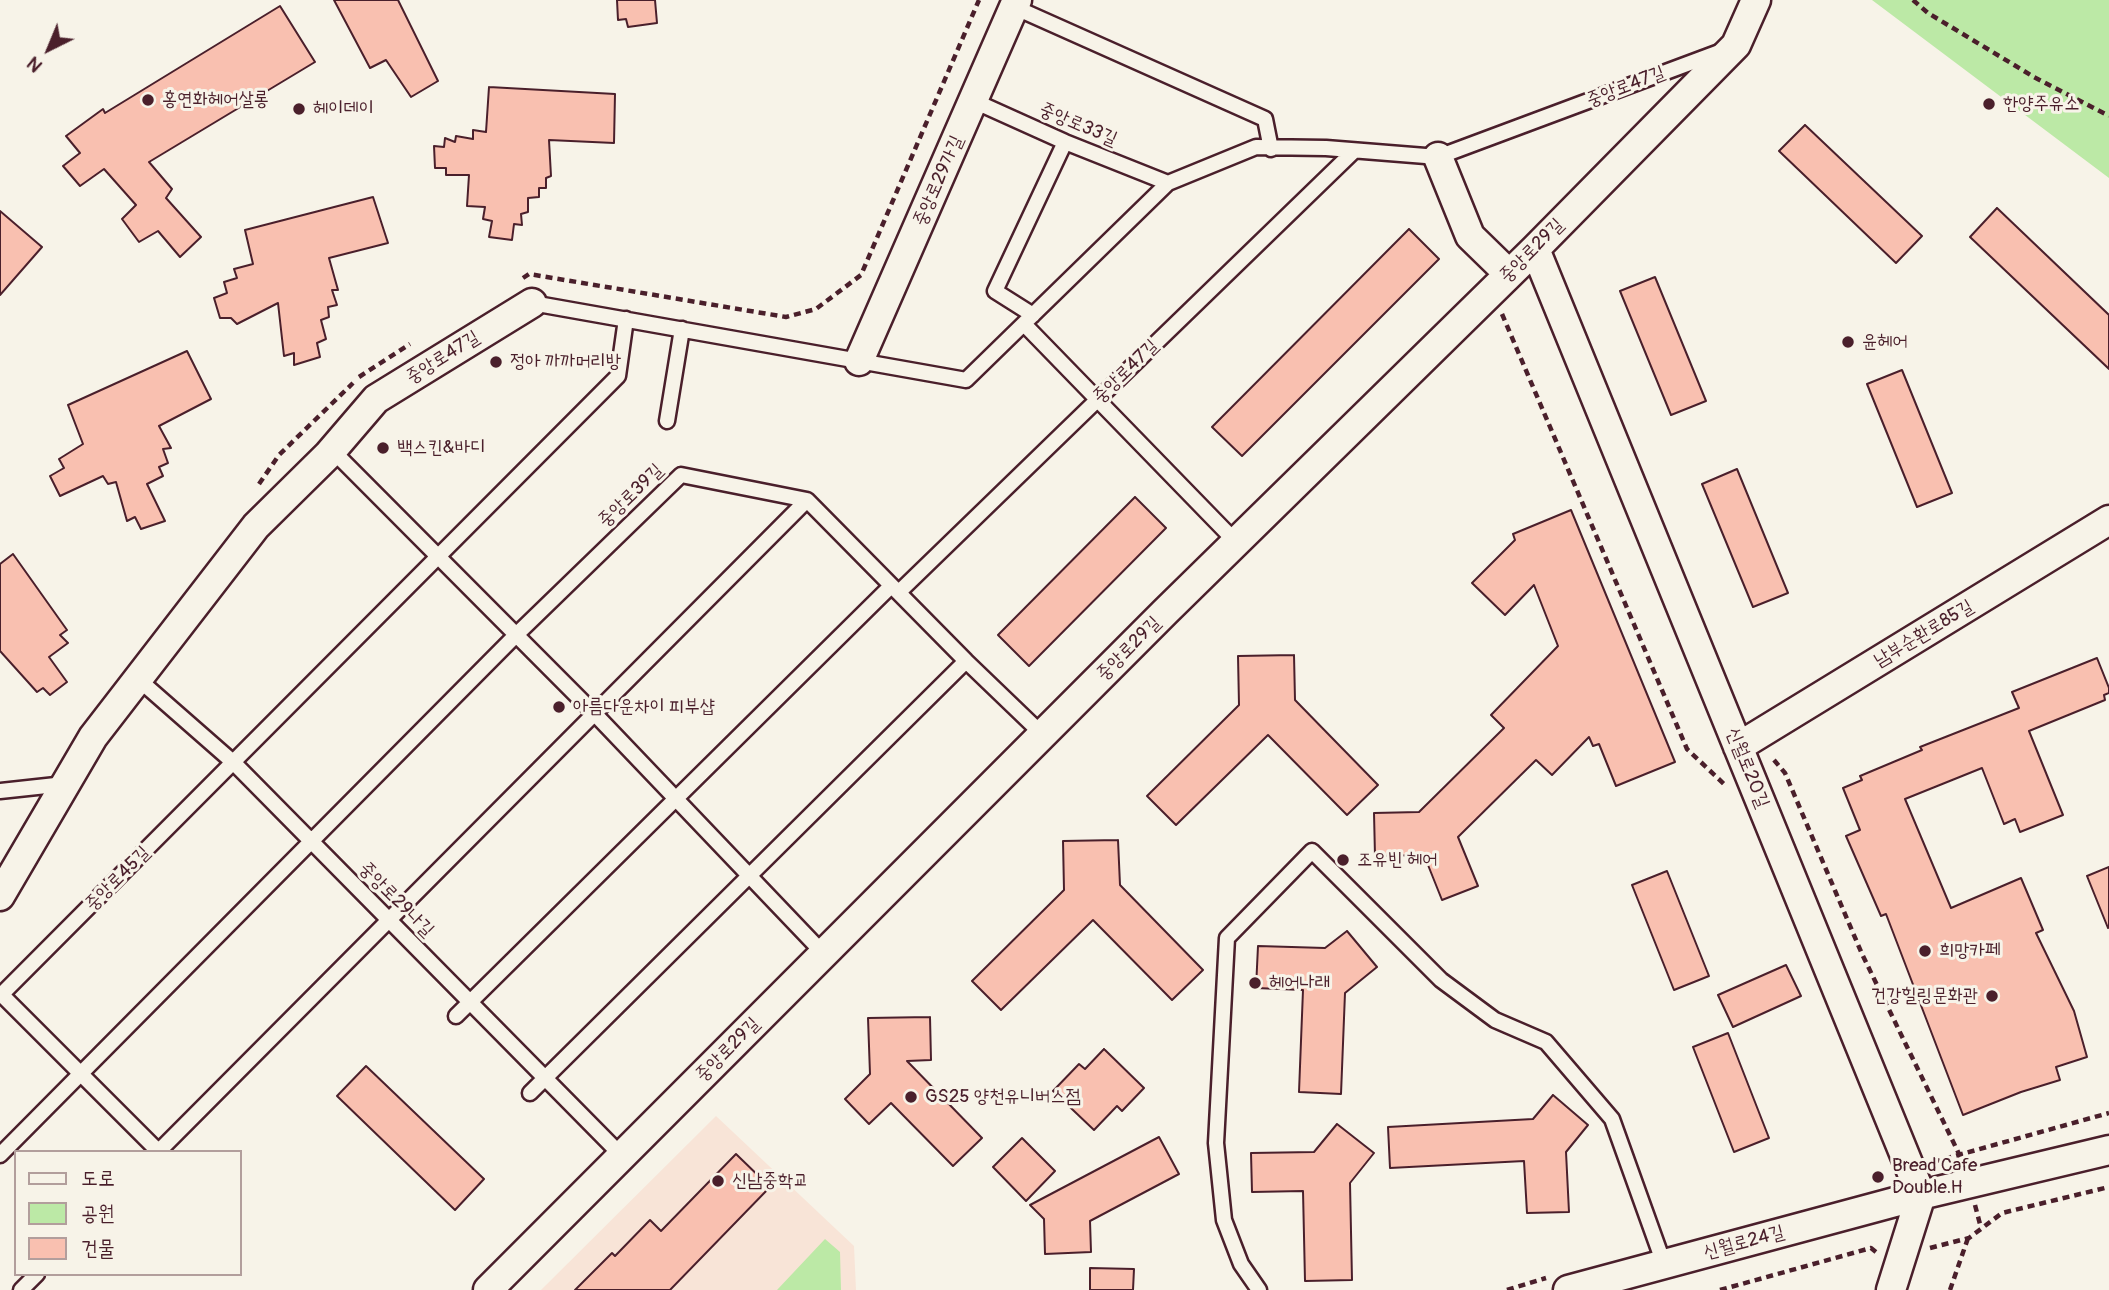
<!DOCTYPE html>
<html>
<head>
<meta charset="utf-8">
<style>
  body { margin:0 }
  #map { position:relative; width:2109px; height:1290px; overflow:hidden; background:#f7f3e8; font-family:Pangolin,"Poor Story",sans-serif }
  canvas { display:block }
  .legend { position:absolute; left:14px; top:1150px; width:228px; height:126px; box-sizing:border-box; background:#f7f3e8; border:2px solid #b29e9c; margin:0; padding:9px 12px; list-style:none; font-size:21px; color:#4a1f2b }
  .legend li { display:flex; align-items:center; gap:14px; height:35px }
  .legend b { width:35px; border:2px solid #b29e9c }
  .north { position:absolute; left:14px; top:14px; width:70px; height:70px; -webkit-text-stroke:5px #f7f3e8; paint-order:stroke; rotate:223deg; font-size:19px; font-weight:700; line-height:28px; text-align:center; color:#4a1f2b }
  .north::after { content:''; display:block; margin:auto; width:24px; height:32px; background:#4a1f2b; clip-path:polygon(50% 0,100% 100%,50% 72%,0 100%) }
</style>
</head>
<body>
<div id="map">
<canvas width="2109" height="1290"></canvas>
<ul class="legend">
<li><b style="height:9px;background:#f7f3e8"></b>도로</li>
<li><b style="height:19px;background:#bce9a6"></b>공원</li>
<li><b style="height:19px;background:#f9c0b0"></b>건물</li>
</ul>
<div class="north">N</div>
</div>
<script>
const ctx = document.querySelector('canvas').getContext('2d');
ctx.lineJoin = 'round';
function fillPath(path, color) {
  ctx.fillStyle = color;
  ctx.fill(path, 'evenodd');
}
function shape(rows) {
  const path = new Path2D();
  for (const r of rows) {
    path.moveTo(r[0], r[1]);
    for (let i = 2; i < r.length; i += 2) path.lineTo(r[i], r[i + 1]);
  }
  return path;
}
function trace(path, color, width, dash) {
  ctx.strokeStyle = color;
  ctx.lineWidth = width;
  ctx.lineCap = dash ? 'butt' : 'round';
  ctx.setLineDash(dash || []);
  ctx.stroke(path);
}
function drawText(font, color, halo, rows, align = 'center') {
  ctx.font = font + ' Pangolin,"Poor Story",sans-serif';
  ctx.lineWidth = 6;
  ctx.setLineDash([]);
  ctx.textBaseline = 'middle';
  ctx.strokeStyle = halo;
  ctx.fillStyle = color;
  for (const [text, x, y, turn = 0] of rows) {
    ctx.save();
    ctx.translate(x, y);
    ctx.rotate((+turn || 0) * Math.PI / 180);
    ctx.textAlign = isNaN(turn) ? turn : align;
    if (halo) ctx.strokeText(text, 0, 0);
    ctx.fillText(text, 0, 0);
    ctx.restore();
  }
}
fillPath(shape([
  [716,1116,854,1246,856,1290,541,1290]
]), '#f8e4d7');
fillPath(shape([
  [1872,0,2109,0,2109,178],
  [825,1239,840,1252,841,1290,777,1290]
]), '#bce9a6');
const building = shape([
  [334,0,398,0,438,81,411,97,386,60,370,68,334,0],
  [617,0,655,0,657,23,628,27,626,19,618,20,617,0],
  [280,6,315,62,149,162,172,189,166,198,201,237,180,257,158,231,139,242,122,219,136,205,104,169,80,186,63,166,80,153,66,136,103,109,105,113,280,6],
  [489,87,615,94,614,143,549,140,551,176,546,178,546,188,539,188,539,197,528,198,528,212,521,214,522,225,514,224,512,240,489,237,492,221,483,219,485,207,467,206,469,175,446,175,446,168,435,168,434,146,444,147,445,138,455,142,456,136,473,139,473,130,486,132,489,87],
  [1805,125,1922,236,1896,263,1779,151,1805,125],
  [373,197,388,243,329,258,338,290,332,290,337,305,328,307,329,317,321,320,326,339,317,343,320,357,294,365,294,353,284,356,278,303,237,324,231,318,220,318,214,298,227,293,224,282,237,278,234,269,253,264,245,230,373,197],
  [1997,208,2109,315,2109,369,1970,237,1997,208],
  [0,211,42,247,0,295,0,211],
  [1409,229,1439,259,1242,456,1212,427,1409,229],
  [1655,277,1706,401,1671,415,1620,291,1655,277],
  [187,351,211,399,159,426,171,448,163,449,168,463,159,467,163,476,147,484,165,521,141,529,135,517,127,521,116,482,108,484,103,476,60,496,50,476,64,468,59,459,83,444,68,405,187,351],
  [1902,370,1952,493,1917,507,1867,384,1902,370],
  [1737,469,1788,593,1753,607,1702,484,1737,469],
  [1135,497,1166,528,1029,666,998,635,1135,497],
  [1571,510,1675,762,1616,786,1599,744,1593,746,1589,737,1552,775,1536,760,1458,837,1478,886,1442,900,1424,855,1375,856,1374,813,1419,812,1504,728,1491,715,1558,646,1534,585,1505,615,1472,583,1515,540,1513,534,1571,510],
  [13,554,67,630,60,635,68,643,49,657,67,682,50,695,43,688,37,692,0,651,0,564,13,554],
  [1294,655,1295,700,1378,785,1347,815,1268,735,1176,825,1147,796,1239,705,1238,656,1294,655],
  [2097,658,2109,688,2109,693,2104,695,2105,700,2029,731,2063,815,2020,832,2015,819,2004,824,1982,768,1905,799,1951,908,2021,878,2043,930,2036,933,2074,1011,2087,1057,2056,1067,2060,1080,2021,1092,1963,1115,1886,914,1881,916,1846,836,1860,830,1843,788,1862,780,1860,776,1922,750,1920,747,2019,708,2012,692,2097,658],
  [1118,840,1120,885,1203,970,1172,1000,1093,920,1001,1010,972,981,1064,890,1063,841,1118,840],
  [2109,867,2109,927,2108,928,2087,876,2109,867],
  [1667,871,1709,976,1674,990,1632,885,1667,871],
  [1347,931,1377,967,1345,993,1341,1094,1299,1092,1303,990,1256,988,1258,946,1325,948,1347,931],
  [1786,965,1801,996,1733,1027,1718,995,1786,965],
  [930,1017,931,1060,907,1061,982,1138,953,1166,891,1103,869,1124,845,1099,870,1074,868,1018,930,1017],
  [1728,1033,1769,1138,1734,1152,1693,1047,1728,1033],
  [1104,1049,1144,1088,1122,1111,1117,1106,1094,1130,1053,1091,1079,1064,1085,1069,1104,1049],
  [366,1066,484,1179,455,1210,337,1096,366,1066],
  [1553,1095,1588,1125,1566,1152,1569,1212,1527,1213,1524,1161,1390,1168,1388,1127,1533,1119,1553,1095],
  [1337,1124,1374,1153,1350,1183,1352,1280,1305,1281,1303,1191,1252,1192,1251,1153,1314,1152,1337,1124],
  [1159,1137,1179,1174,1090,1221,1091,1252,1045,1254,1044,1219,1030,1205,1159,1137],
  [1022,1138,1055,1171,1026,1201,993,1167,1022,1138],
  [736,1154,770,1187,670,1290,575,1290,612,1253,615,1256,650,1220,661,1231,736,1154],
  [1090,1268,1134,1269,1133,1290,1090,1290,1090,1268]
]);
fillPath(building, '#f9c0b0');
trace(building, '#4a1f2b', 2);
const lane = shape([
  [1014,7,1265,119,1271,149],
  [974,101,1065,142,1168,183],
  [532,303,966,380,1168,183,1256,147,1326,148,1438,157,1722,51],
  [1033,315,995,291,1065,142],
  [1024,324,1236,542],
  [667,421,682,329],
  [332,450,594,713,824,954],
  [899,592,1353,152],
  [137,678,234,763,622,1156],
  [0,791,65,784],
  [1,994,159,1152],
  [0,996,618,376,626,319],
  [456,1016,891,586],
  [530,1093,966,661],
  [158,1152,807,500],
  [0,1155,516,635,681,475,807,500,966,661,1043,735],
  [21,1290,37,1274],
  [1259,1290,1241,1264,1224,1220,1216,1143,1227,938,1312,851,1441,980,1495,1020,1546,1042,1612,1119,1664,1264]
]);
const street = shape([
  [1438,157,1470,236,1509,274],
  [1535,249,1921,1195,1891,1290],
  [859,361,1017,0],
  [1738,747,2109,520],
  [0,896,93,737,256,526,328,455,376,399,532,303],
  [488,1290,1165,612,1535,249,1736,45,1756,0],
  [1568,1290,1921,1195,2109,1150]
]);
trace(lane, '#4a1f2b', 19);
trace(street, '#4a1f2b', 33);
trace(shape([
  [1913,0,1928,13,2034,77,2109,116],
  [523,278,529,274,786,317,816,309,861,275,979,0],
  [1502,314,1687,749,1724,784],
  [359,377,410,344],
  [259,484,279,455,353,383],
  [1774,760,1785,773,1862,954,1962,1160],
  [1933,1162,2109,1113],
  [1975,1205,1981,1228],
  [1930,1248,1969,1238,2002,1213,2109,1187],
  [1507,1290,1546,1278],
  [1720,1290,1871,1248,1876,1252],
  [1950,1290,1968,1238]
]), '#4a1f2b', 4.5, [7, 5]);
trace(lane, '#f7f3e8', 14);
trace(street, '#f7f3e8', 28);
for (const [x, y, r, color] of [
  [148,100,7,"#4a1f2b"],
  [1989,104,7,"#4a1f2b"],
  [299,109,7,"#4a1f2b"],
  [1848,342,7,"#4a1f2b"],
  [496,362,7,"#4a1f2b"],
  [383,448,7,"#4a1f2b"],
  [559,707,7,"#4a1f2b"],
  [1343,860,7,"#4a1f2b"],
  [1925,951,7,"#4a1f2b"],
  [1255,983,7,"#4a1f2b"],
  [1992,996,7,"#4a1f2b"],
  [911,1097,7,"#4a1f2b"],
  [1878,1177,7,"#4a1f2b"],
  [718,1181,7,"#4a1f2b"]
]) {
  const dot = new Path2D();
  dot.arc(x, y, r, 0, 2 * Math.PI);
  ctx.fillStyle = color;
  ctx.fill(dot);
  trace(dot, '#f7f3e8', 2.5);
}
drawText('19px', '#4a1f2b', '#f7f3e8', [
  ["중앙로47길",1626,87,-21],
  ["중앙로33길",1078,125,23],
  ["중앙로29가길",939,181,-66],
  ["중앙로29길",1532,251,-45],
  ["중앙로47길",443,358,-32],
  ["중앙로47길",1126,372,-44],
  ["중앙로39길",631,496,-44],
  ["남부순환로85길",1924,634,-31],
  ["중앙로29길",1129,649,-45],
  ["신월로20길",1747,768,68],
  ["중앙로45길",118,879,-45],
  ["중앙로29나길",396,900,45],
  ["중앙로29길",728,1050,-45],
  ["신월로24길",1744,1243,-15]
]);
drawText('19px', '#4a1f2b', '#f7f3e8', [
  ["홍연화헤어살롱",162,100],
  ["한양주유소",2003,104],
  ["헤이데이",313,109],
  ["윤헤어",1862,342],
  ["정아 까까머리방",510,362],
  ["백스킨&바디",397,448],
  ["아름다운차이 피부샵",573,707],
  ["조유빈 헤어",1357,860],
  ["희망카페",1939,951],
  ["헤어나래",1269,983],
  ["건강힐링문화관",1978,996,"right"],
  ["GS25 양천유니버스점",925,1097],
  ["Bread Cafe",1892,1166],
  ["Double.H",1892,1188],
  ["신남중학교",732,1181]
], 'left');
</script>
</body>
</html>
